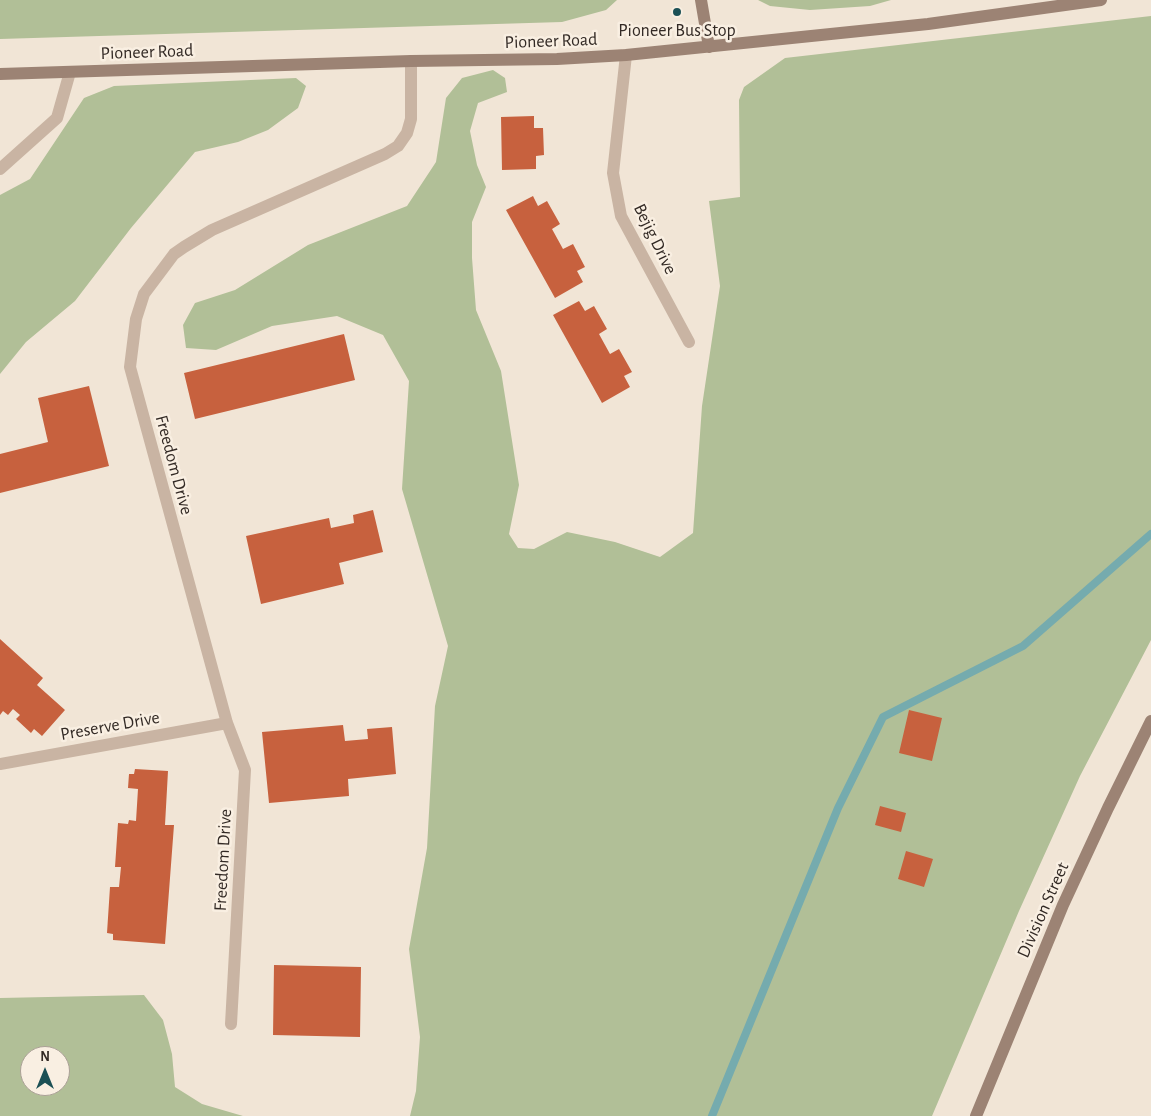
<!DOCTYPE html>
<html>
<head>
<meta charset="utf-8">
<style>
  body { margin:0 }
  #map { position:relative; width:1151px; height:1116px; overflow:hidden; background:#f1e5d6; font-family:"Alegreya Sans",sans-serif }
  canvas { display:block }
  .north { position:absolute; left:20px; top:1046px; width:50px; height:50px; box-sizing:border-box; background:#f9efe2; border:1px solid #aaa096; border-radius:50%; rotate:0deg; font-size:14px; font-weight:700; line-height:20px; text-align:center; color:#332a25 }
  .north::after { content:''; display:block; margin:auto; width:18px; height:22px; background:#1b5055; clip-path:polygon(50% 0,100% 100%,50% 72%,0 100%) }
</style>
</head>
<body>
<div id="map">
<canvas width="1151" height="1116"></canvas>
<div class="north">N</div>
</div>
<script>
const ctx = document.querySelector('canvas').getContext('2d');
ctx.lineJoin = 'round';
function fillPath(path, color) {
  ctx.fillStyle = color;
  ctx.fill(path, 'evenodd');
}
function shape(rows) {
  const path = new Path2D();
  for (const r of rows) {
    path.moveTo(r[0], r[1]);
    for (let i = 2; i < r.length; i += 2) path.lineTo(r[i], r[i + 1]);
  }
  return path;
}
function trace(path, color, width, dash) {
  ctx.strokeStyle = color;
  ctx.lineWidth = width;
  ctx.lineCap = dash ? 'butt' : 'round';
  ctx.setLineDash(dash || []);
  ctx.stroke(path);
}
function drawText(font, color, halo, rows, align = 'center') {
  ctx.font = font + ' "Alegreya Sans",sans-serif';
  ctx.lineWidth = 5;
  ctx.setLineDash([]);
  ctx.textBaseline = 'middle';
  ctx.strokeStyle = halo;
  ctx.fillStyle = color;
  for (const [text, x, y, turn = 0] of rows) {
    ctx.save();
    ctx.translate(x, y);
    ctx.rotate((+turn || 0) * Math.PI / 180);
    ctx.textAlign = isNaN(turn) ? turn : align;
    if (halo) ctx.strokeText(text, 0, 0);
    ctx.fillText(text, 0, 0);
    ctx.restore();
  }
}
fillPath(shape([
  [0,0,617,0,606,10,562,22,0,39],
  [758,0,891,0,870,6,810,10,770,6],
  [1151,16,1151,640,1080,776,1019,911,932,1116,410,1116,416,1091,420,1037,409,949,427,848,435,706,448,646,402,489,409,381,383,335,337,316,272,326,216,350,186,348,183,325,195,303,235,290,308,245,407,206,436,162,446,98,462,78,493,70,505,78,507,92,478,103,470,131,477,165,486,187,472,222,472,258,476,310,501,371,519,485,509,534,518,548,534,549,567,532,615,542,660,557,693,533,702,406,720,286,709,201,740,197,739,100,744,87,785,58],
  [296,78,306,86,298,108,268,130,238,142,195,152,131,228,75,301,26,342,0,374,0,195,30,179,84,98,114,86],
  [144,995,163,1020,172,1054,175,1087,202,1104,243,1116,0,1116,0,998],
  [30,1056,60,1056,60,1086,30,1086]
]), '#b1bf97');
trace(shape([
  [712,1116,838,808,883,717,1023,646,1151,534]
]), '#75abae', 8);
fillPath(shape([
  [534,116,534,128,543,128,544,155,536,156,536,169,502,170,501,117],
  [533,196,538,206,547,201,560,224,552,229,563,249,573,244,585,267,577,271,583,282,555,298,506,210],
  [579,301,585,311,594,306,607,329,599,334,610,354,619,349,632,372,624,376,630,387,602,403,553,315],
  [344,334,355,380,195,419,184,373],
  [89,386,109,466,0,493,0,454,48,442,38,398],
  [373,510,383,552,339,563,344,584,261,604,246,536,329,518,331,528,354,523,353,515],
  [0,639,43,678,37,685,65,710,42,736,34,729,31,733,16,719,20,715,13,709,8,715,3,711,0,715],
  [909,710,942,718,932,761,899,753],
  [343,725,345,741,368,739,367,729,392,727,396,774,348,779,349,796,269,803,262,732],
  [135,769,168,771,165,825,174,825,165,944,113,940,113,934,107,933,110,887,119,887,121,867,115,867,118,823,128,824,129,820,136,821,138,789,128,788,129,774,134,774],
  [880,806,906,813,901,832,875,825],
  [906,851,933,859,924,887,898,879],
  [274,965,361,967,360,1037,273,1035]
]), '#c7613e');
trace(shape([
  [626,55,613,173,621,216,689,342],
  [0,169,57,118,70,72],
  [0,764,227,723],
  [231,1024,245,770,227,723,130,367,136,319,144,294,174,254,184,247,212,230,385,154,398,146,407,133,411,119,411,61]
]), '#c9b4a3', 12);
trace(shape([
  [701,0,709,47],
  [0,74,411,61,557,59,626,55,928,24,1101,0],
  [976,1116,1063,905,1108,808,1151,721]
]), '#9c8374', 12);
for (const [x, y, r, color] of [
  [677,12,5,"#1b5055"]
]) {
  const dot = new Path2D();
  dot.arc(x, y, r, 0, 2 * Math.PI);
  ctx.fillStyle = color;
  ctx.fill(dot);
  trace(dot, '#f9efe2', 2);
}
drawText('18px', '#332a25', '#f9efe2', [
  ["Pioneer Bus Stop",677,31]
]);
drawText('18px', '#332a25', '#f9efe2', [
  ["Pioneer Road",551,41,-2],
  ["Pioneer Road",147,52,-2],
  ["Bejig Drive",655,239,64],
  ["Freedom Drive",174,465,75],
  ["Preserve Drive",110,726,-10],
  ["Freedom Drive",223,860,-87],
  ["Division Street",1043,910,-66]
]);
</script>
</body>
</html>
